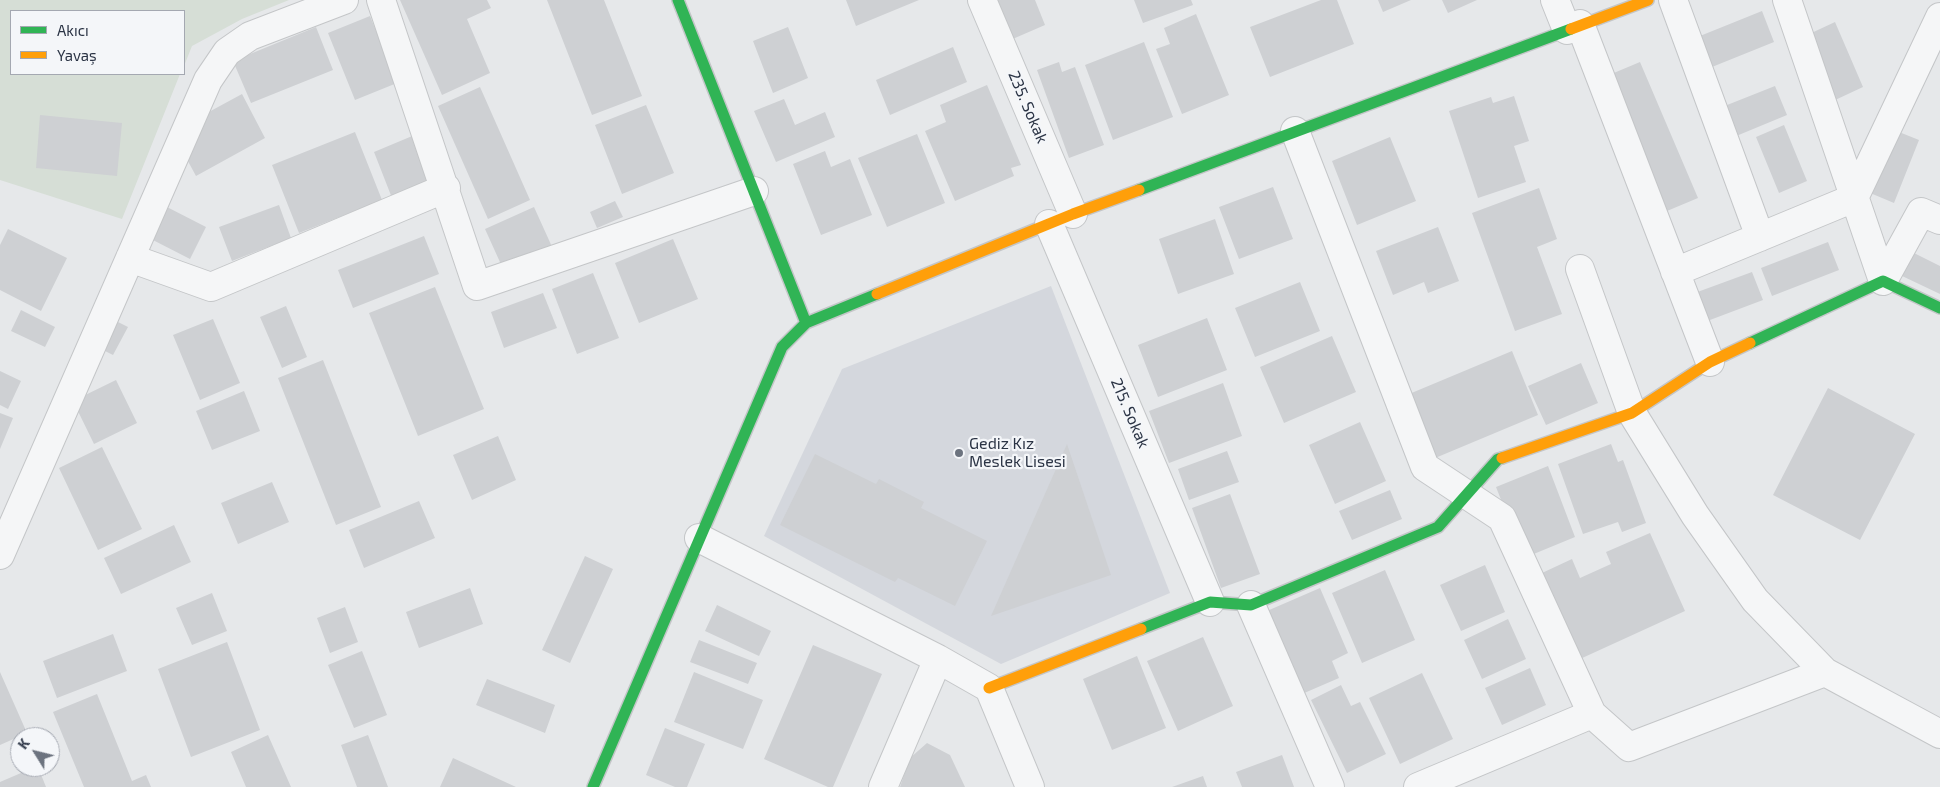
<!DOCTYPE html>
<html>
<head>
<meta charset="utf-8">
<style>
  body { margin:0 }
  #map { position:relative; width:1940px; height:787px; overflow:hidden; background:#e6e8ea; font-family:"Exo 2",sans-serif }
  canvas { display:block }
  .legend { position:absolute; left:10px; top:10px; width:175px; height:65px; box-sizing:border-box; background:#f4f6f9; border:1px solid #a4a8b1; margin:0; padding:6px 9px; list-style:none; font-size:15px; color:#2b3445 }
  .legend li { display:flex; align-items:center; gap:10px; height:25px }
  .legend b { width:25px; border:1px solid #a4a8b1 }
  .north { position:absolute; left:10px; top:727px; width:50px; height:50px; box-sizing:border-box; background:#f4f6f9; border:1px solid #a4a8b1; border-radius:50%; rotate:306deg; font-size:14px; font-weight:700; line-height:20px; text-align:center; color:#2b3445 }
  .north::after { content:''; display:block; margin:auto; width:18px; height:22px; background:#6c737f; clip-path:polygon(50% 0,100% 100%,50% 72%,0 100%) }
</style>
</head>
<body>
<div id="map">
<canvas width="1940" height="787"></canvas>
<ul class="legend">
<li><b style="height:6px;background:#30b455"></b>Akıcı</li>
<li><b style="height:6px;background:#ff9f0a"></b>Yavaş</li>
</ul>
<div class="north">K</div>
</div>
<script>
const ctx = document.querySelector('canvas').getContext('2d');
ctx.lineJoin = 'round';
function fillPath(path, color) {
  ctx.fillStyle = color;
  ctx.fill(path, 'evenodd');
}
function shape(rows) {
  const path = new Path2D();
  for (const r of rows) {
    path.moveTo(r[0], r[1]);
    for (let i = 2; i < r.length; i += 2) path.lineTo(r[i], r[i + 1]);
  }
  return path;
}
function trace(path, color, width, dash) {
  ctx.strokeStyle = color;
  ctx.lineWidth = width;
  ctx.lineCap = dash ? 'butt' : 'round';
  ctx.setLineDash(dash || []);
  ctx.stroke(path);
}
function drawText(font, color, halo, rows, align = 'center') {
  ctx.font = font + ' "Exo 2",sans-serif';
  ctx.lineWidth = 4.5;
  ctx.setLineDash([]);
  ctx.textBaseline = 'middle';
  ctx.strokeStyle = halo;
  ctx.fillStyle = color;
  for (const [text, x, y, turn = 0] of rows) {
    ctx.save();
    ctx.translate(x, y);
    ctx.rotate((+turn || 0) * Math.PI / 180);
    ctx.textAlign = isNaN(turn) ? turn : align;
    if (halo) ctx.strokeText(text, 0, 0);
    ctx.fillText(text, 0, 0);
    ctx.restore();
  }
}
fillPath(shape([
  [1051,286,1170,593,1001,664,764,536,842,369]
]), '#d4d7dd');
fillPath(shape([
  [0,0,289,0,242,19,192,46,184,66,184,11,11,11,11,74,180,74,122,219,0,180]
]), '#d6ded6');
fillPath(shape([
  [400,0,487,0,491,8,467,19,490,73,442,95],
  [547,0,604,0,642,96,592,115],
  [846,0,919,0,856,26],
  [991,0,1035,0,1045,25,1008,41],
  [1134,0,1191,0,1193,5,1143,23],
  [1321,0,1337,0,1354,44,1270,77,1250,27],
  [1378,0,1411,0,1383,12],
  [1442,0,1477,0,1448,13],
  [1762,11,1774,42,1707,69,1695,38],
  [1196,14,1229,95,1182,114,1156,49,1170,44,1164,28],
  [370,16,397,83,355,100,328,33],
  [1835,22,1863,87,1833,101,1805,36],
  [316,27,333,70,251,103,233,61],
  [788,27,808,78,773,93,753,41],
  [1144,42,1173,117,1113,140,1085,65],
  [953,47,967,82,890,115,876,80],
  [1059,62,1062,72,1075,67,1104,145,1069,158,1037,70],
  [1640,62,1698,198,1667,211,1609,75],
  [987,85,1021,165,1011,168,1014,176,955,201,925,131,946,122,940,105],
  [1775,86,1787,115,1729,139,1717,109],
  [480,87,530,200,488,219,438,106],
  [242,94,265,138,196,176,183,152,207,113],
  [1514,96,1529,141,1514,146,1526,182,1478,198,1449,111,1491,97,1493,103],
  [784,99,795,125,825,112,835,137,776,162,754,111],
  [646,105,674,173,622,194,595,125],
  [40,115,122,123,117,176,36,168],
  [1784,125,1807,181,1779,193,1756,137],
  [1889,128,1919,140,1894,203,1863,190],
  [355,132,382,200,299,233,272,165],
  [417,134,436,180,392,198,374,152],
  [917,134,945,203,887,227,858,158],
  [1390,137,1416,201,1357,225,1332,161],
  [825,151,831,167,850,159,872,215,821,235,793,164],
  [1273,187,1293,239,1239,259,1219,207],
  [1539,188,1557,239,1537,247,1562,314,1515,331,1472,213],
  [615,201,623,217,597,228,590,212],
  [279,205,291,238,232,261,219,227],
  [165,206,206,227,190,259,149,238],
  [534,207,553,249,504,271,485,229],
  [1215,219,1234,274,1178,294,1159,239],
  [1438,227,1459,281,1428,293,1424,282,1393,295,1376,251],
  [8,229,67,258,41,311,0,290,0,245],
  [424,236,439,274,353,308,338,270],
  [673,239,698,299,639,323,615,263],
  [1828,242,1839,270,1772,296,1761,268],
  [1912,252,1940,266,1940,294,1900,275],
  [1752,272,1763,300,1702,323,1692,294],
  [593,273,619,338,577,354,552,289],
  [1300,282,1320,331,1255,357,1235,308],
  [435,287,484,409,418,436,369,313],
  [543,293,557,328,504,348,491,312],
  [286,306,307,357,282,368,260,317],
  [21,310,55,327,45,347,11,331],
  [1207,318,1227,370,1158,397,1138,345],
  [112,319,128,327,113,355,97,347],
  [213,319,240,383,200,400,173,335],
  [1332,336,1356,392,1284,423,1260,367],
  [1512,351,1538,415,1428,461,1402,397],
  [323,360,381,507,336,525,278,378],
  [1581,363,1598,403,1546,425,1528,386],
  [0,371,21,381,8,409,0,405],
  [116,380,137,423,94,444,73,401],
  [1223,383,1242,436,1169,463,1149,411],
  [1828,388,1915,434,1860,540,1773,495],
  [244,391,260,431,212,450,196,411],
  [0,413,13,418,0,449],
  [1360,422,1386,481,1335,504,1309,445],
  [498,436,516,480,472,500,453,455],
  [1067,444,1111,575,991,616],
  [1611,444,1618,462,1623,460,1646,523,1622,532,1618,522,1583,534,1558,464],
  [102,447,142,529,98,550,59,468],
  [1227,451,1239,482,1189,500,1178,469],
  [815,454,876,484,879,479,924,502,921,508,987,541,955,606,898,578,895,582,780,525],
  [1548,466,1575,537,1524,558,1496,487],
  [272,482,289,522,238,544,221,503],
  [1390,490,1402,519,1352,540,1339,511],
  [1230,494,1260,574,1221,588,1192,508],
  [419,501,435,538,364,568,349,530],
  [174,525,191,562,121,594,104,558],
  [1650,533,1685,611,1580,659,1542,573,1572,559,1580,578,1611,564,1606,552],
  [585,556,613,569,570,663,542,650],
  [1485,565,1505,612,1461,631,1440,585],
  [1385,570,1415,640,1362,663,1332,593],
  [470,588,483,624,419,648,406,612],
  [1320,588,1348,653,1332,661,1339,678,1295,697,1260,614],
  [212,593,227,631,192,645,176,608],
  [717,605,771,631,759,656,705,631],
  [345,607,358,642,330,653,317,618],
  [1508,619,1526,659,1482,679,1464,640],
  [113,634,127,671,57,698,43,661],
  [1203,637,1233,706,1178,731,1147,661],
  [699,640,757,663,748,684,690,662],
  [227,642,260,730,191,757,158,669],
  [813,645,882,674,833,787,828,787,764,759],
  [362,651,387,715,354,728,328,665],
  [1137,656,1166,728,1112,750,1083,679],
  [1530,668,1546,705,1502,725,1485,688],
  [0,672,27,733,0,745],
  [694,672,763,700,743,749,674,722],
  [1422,673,1453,739,1400,764,1369,698],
  [487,679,555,705,545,733,476,705],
  [1341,685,1351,706,1360,702,1386,754,1347,773,1311,700],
  [97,694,132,781,146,775,151,787,84,787,53,712],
  [665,728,705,744,687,787,675,787,646,775],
  [268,735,291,787,246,787,231,752],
  [368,735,388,787,357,787,341,745],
  [927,743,950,755,965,787,900,787,910,758],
  [1282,755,1294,787,1242,787,1236,772],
  [453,758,516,787,440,787],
  [35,767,38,767,46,787,0,787,0,782],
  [1203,776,1207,787,1172,787]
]), '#ced0d3');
const street = shape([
  [381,0,477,286,754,191],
  [982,0,1073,214],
  [1555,0,1567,30],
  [1673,0,1760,237],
  [1787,0,1883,281],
  [1580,24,1710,362],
  [1295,131,1425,467,1502,518,1592,714,1629,747,1825,672],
  [1049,224,1210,602],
  [130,258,211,287,446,188],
  [1580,269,1632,413,1695,515,1755,600,1825,672,1940,734],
  [1675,272,1854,198,1940,17],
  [1883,281,1921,212,1940,220],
  [699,538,938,659,989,688,1030,787],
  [0,555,208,80,227,52,250,36,344,0],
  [1251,605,1330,787],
  [883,787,938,659],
  [1418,787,1592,714]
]);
const fast = shape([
  [678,0,806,323],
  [1139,190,1571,29],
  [1750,343,1883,281,1940,308],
  [1141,629,1210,602,1251,605,1438,527,1498,459,1502,458],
  [593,787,782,347,806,323,877,294]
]);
const slow = shape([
  [1571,29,1648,0],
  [877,294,1073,214,1139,190],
  [1502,458,1632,413,1710,362,1750,343],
  [989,688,1141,629]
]);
trace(street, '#c4c6c8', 30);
trace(fast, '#c4c6c8', 14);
trace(slow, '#c4c6c8', 14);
trace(street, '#f5f6f7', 28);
trace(fast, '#30b455', 11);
trace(slow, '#ff9f0a', 11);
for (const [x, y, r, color] of [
  [959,453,5,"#6c737f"]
]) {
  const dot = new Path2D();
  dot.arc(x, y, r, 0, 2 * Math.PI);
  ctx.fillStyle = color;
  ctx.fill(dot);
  trace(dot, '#f4f6f9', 2);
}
drawText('16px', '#2b3445', '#f4f6f9', [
  ["235. Sokak",1028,107,67],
  ["215. Sokak",1130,413,67]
]);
drawText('16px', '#2b3445', '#f4f6f9', [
  ["Gediz Kız",969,444],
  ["Meslek Lisesi",969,462]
], 'left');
</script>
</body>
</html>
